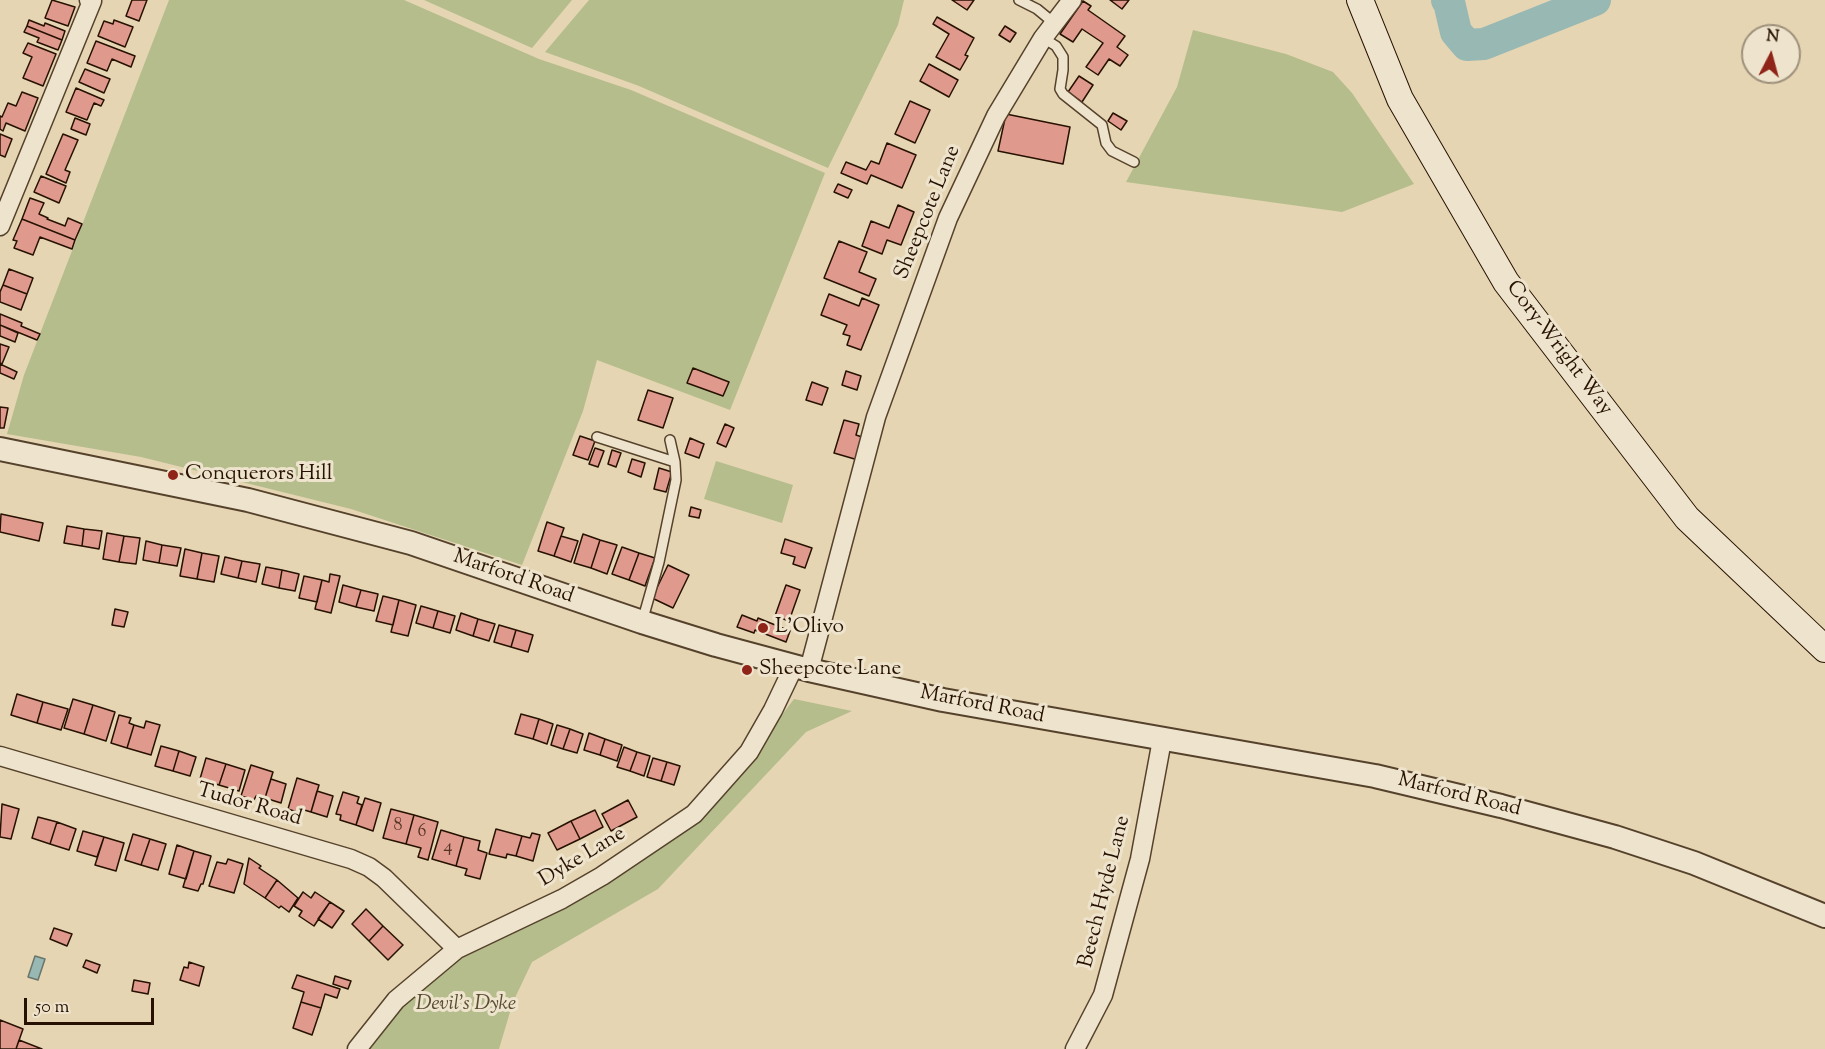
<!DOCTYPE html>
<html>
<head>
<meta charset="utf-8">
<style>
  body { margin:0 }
  #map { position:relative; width:1825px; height:1049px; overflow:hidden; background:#e5d5b2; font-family:"Sorts Mill Goudy",serif }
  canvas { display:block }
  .north { position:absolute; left:1741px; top:24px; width:60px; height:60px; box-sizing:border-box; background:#eee4cd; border:2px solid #9e907b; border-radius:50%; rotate:6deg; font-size:16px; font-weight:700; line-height:24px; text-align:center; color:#271100 }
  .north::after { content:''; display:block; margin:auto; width:21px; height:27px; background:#8f2418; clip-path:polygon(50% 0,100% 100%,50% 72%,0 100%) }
  .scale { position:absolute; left:24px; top:998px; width:130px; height:27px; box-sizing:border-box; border:3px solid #271100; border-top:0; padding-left:8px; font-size:18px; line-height:21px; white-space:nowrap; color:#271100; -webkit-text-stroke:4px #eee4cd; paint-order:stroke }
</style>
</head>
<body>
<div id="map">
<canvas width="1825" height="1049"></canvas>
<div class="north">N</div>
<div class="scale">50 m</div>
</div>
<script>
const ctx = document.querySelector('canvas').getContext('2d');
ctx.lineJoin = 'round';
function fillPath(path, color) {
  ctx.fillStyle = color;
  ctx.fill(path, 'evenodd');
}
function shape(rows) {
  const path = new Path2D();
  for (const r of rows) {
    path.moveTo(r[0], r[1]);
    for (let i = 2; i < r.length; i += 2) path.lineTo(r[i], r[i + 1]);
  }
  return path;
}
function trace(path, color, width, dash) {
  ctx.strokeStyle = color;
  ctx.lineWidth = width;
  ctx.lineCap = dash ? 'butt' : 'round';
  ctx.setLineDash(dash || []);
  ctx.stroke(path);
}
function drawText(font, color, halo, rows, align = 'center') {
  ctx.font = font + ' "Sorts Mill Goudy",serif';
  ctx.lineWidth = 6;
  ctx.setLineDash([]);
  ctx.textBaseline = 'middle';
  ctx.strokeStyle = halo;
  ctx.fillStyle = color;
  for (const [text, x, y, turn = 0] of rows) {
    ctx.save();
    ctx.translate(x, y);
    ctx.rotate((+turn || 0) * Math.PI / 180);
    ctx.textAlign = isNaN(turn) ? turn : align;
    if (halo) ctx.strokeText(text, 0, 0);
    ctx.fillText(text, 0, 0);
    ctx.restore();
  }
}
fillPath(shape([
  [169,0,404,0,539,59,631,90,825,173,730,410,597,360,583,411,522,565,351,509,141,457,7,434,24,375],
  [424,0,572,0,532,48],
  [589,0,904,0,898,25,828,168,639,86,545,52],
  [1193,30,1286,54,1333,72,1352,93,1414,184,1342,212,1126,182,1177,87],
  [716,461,793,485,782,523,704,499],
  [794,699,852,711,806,732,658,889,532,962,513,1002,499,1049,366,1049,404,1002,472,944,701,812,756,749]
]), '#b5bd8c');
const water = shape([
  [35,956,45,959,38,980,28,977,35,956]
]);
fillPath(water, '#97b8b3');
trace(water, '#6a756b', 1.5);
trace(shape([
  [1447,0,1449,2,1456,32,1467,45,1484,44,1595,0]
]), '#97b8b3', 32);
const building = shape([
  [52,0,75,7,68,26,45,18,52,0],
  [132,0,147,0,139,21,126,16,132,0],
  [952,0,974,0,967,10,952,0],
  [1110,0,1129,0,1122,9,1110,0],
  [1083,1,1091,6,1088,10,1125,36,1117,47,1128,55,1120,66,1109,59,1098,75,1086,67,1103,43,1082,29,1073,42,1060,34,1083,1],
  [937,17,974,38,965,55,968,56,960,70,936,57,949,34,933,24,937,17],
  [29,20,44,26,45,23,65,31,62,40,27,26,29,20],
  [114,20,133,27,125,47,98,36,104,21,113,24,114,20],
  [27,26,62,40,58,50,37,42,39,38,24,32,27,26],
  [1005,26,1016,33,1010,42,999,35,1005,26],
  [96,41,135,56,131,67,112,59,107,71,87,63,96,41],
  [28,43,56,54,43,86,23,78,32,57,23,53,28,43],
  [929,64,958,80,949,97,920,81,929,64],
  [85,69,110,79,104,93,79,82,85,69],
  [1079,76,1093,85,1082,102,1068,92,1079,76],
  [76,88,104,100,101,106,94,103,87,120,66,112,76,88],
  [22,92,38,98,25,131,6,123,3,131,0,129,0,116,2,117,8,103,16,106,22,92],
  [910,101,930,110,915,143,895,134,910,101],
  [1113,113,1127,121,1121,130,1108,121,1113,113],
  [1006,114,1070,127,1063,164,998,151,1006,114],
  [75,118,90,124,86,135,71,129,75,118],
  [0,134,12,139,5,157,0,155,0,134],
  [63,134,78,140,65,170,70,172,66,183,46,174,63,134],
  [887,143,916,155,902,188,871,175,867,184,841,173,846,162,866,170,871,161,879,164,887,143],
  [41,176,66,186,59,203,34,192,41,176],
  [838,184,852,190,848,198,834,192,838,184],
  [30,198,44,203,39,214,48,218,47,219,65,226,68,218,82,224,75,240,22,219,30,198],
  [898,205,914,212,901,245,887,240,882,254,862,246,871,221,889,228,898,205],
  [22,219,75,240,72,249,40,237,33,255,14,248,17,241,13,240,22,219],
  [839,241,867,252,859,272,876,279,869,296,824,278,839,241],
  [9,269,33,278,27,294,3,285,9,269],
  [3,285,27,294,21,310,0,302,0,292,3,285],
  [829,294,859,306,862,298,879,305,861,350,847,345,850,336,843,334,847,325,821,315,829,294],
  [0,314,22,323,21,326,40,334,37,340,0,325,0,314],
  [0,325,18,333,15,342,0,336,0,325],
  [0,344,9,347,2,364,0,363,0,344],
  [0,364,17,372,14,379,0,373,0,364],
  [693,368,729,382,723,396,687,383,693,368],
  [846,371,861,376,857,390,842,385,846,371],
  [812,382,828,388,822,405,806,400,812,382],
  [648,390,673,398,663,428,638,420,648,390],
  [0,407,8,408,4,428,0,428,0,407],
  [844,420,859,424,856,435,865,438,858,460,834,453,844,420],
  [725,424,734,428,726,447,717,443,725,424],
  [580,436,595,441,588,460,573,455,580,436],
  [690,438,704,444,699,458,685,453,690,438],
  [595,448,604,451,598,467,589,464,595,448],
  [612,450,621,453,616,467,608,464,612,450],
  [632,459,645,463,641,477,628,472,632,459],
  [659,468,672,472,666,492,654,489,659,468],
  [691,507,701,510,699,518,689,516,691,507],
  [1,514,43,523,39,541,0,532,1,514],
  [547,522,564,528,554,556,538,551,547,522],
  [67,526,84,529,82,546,64,543,67,526],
  [84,529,102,531,99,549,82,546,84,529],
  [107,533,124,536,119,562,103,559,107,533],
  [583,534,600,540,591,568,574,563,583,534],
  [124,536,140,538,136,564,119,562,124,536],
  [561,536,578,541,571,562,554,556,561,536],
  [785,539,812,548,805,568,793,564,795,557,781,553,785,539],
  [600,540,617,545,607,574,591,568,600,540],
  [146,541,162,545,159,563,143,560,146,541],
  [162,545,181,548,177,566,159,563,162,545],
  [622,547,639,553,629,580,612,574,622,547],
  [185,549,202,553,197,579,180,576,185,549],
  [202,553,219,556,214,582,197,579,202,553],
  [639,553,655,558,645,586,629,580,639,553],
  [225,557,242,561,238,578,221,574,225,557],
  [242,561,260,564,256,582,238,578,242,561],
  [668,565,689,575,673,608,652,598,668,565],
  [266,567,282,570,279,588,262,584,266,567],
  [282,570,299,574,295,591,279,588,282,570],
  [330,574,340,576,331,613,315,609,322,580,329,582,330,574],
  [304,576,322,580,317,602,299,598,304,576],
  [343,585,361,590,356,607,339,602,343,585],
  [786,585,800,590,789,621,775,616,786,585],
  [361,590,378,594,374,611,356,607,361,590],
  [383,596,399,600,393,625,376,621,383,596],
  [399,600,416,605,408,636,391,632,399,600],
  [421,606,438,611,433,628,416,623,421,606],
  [115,609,128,612,124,627,112,625,115,609],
  [438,611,455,616,450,633,433,628,438,611],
  [461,613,478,619,473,636,456,630,461,613],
  [742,615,757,621,758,618,790,631,786,642,755,630,754,633,737,627,742,615],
  [478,619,495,624,489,641,473,636,478,619],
  [499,625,516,630,511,647,494,642,499,625],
  [516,630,533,635,528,652,511,647,516,630],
  [17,694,43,702,37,723,11,715,17,694],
  [73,699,93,705,84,734,64,728,73,699],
  [43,702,68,709,61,730,37,723,43,702],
  [93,705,115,712,106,741,84,734,93,705],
  [521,714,539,719,533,739,515,734,521,714],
  [119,715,131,718,129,723,134,725,127,748,111,743,119,715],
  [539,719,553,724,547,744,533,739,539,719],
  [146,721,160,725,151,755,127,748,134,725,144,728,146,721],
  [557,725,570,729,563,749,551,745,557,725],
  [570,729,583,734,577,753,563,749,570,729],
  [589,733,605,739,600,755,584,750,589,733],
  [605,739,622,745,617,761,600,755,605,739],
  [161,746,179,751,173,771,155,766,161,746],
  [624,747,637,752,630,771,617,767,624,747],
  [179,751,196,757,190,776,173,771,179,751],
  [637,752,650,756,644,776,630,771,637,752],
  [206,758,226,764,219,785,200,779,206,758],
  [653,758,667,762,661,781,647,777,653,758],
  [667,762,680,766,674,785,661,781,667,762],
  [226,764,245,770,239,791,219,785,226,764],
  [251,765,273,772,265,798,256,796,254,800,241,796,251,765],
  [297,778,319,785,311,812,301,809,300,813,288,809,297,778],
  [271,779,286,784,281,803,265,798,271,779],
  [317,791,333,796,327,817,311,812,317,791],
  [343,792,359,797,357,803,362,805,356,825,340,820,341,815,336,814,343,792],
  [365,798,381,803,373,831,356,825,365,798],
  [628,800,637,817,611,831,602,814,628,800],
  [2,804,19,809,11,839,0,837,2,804],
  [391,809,414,815,406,844,383,838,391,809],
  [595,810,603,827,580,839,571,821,595,810],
  [414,815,438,822,428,860,418,857,421,848,406,844,414,815],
  [38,817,57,822,50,844,32,838,38,817],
  [571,821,580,839,557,850,548,833,571,821],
  [57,822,76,829,69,850,50,844,57,822],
  [496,829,522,836,516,856,507,854,506,858,489,854,496,829],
  [441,830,464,837,456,866,432,859,441,830],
  [83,831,104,837,97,857,77,851,83,831],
  [532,833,540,835,533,861,516,856,522,836,530,838,532,833],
  [133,834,150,839,141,865,125,860,133,834],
  [104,837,124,843,116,871,95,865,104,837],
  [464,837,480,841,478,850,487,853,480,879,465,875,467,869,456,866,464,837],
  [150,839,166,844,158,870,141,865,150,839],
  [177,845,194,851,186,879,169,874,177,845],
  [194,851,211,856,203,884,201,884,198,891,183,887,194,851],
  [249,858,261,866,259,868,277,880,265,898,244,884,249,858],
  [228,859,243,864,234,893,209,886,217,862,226,864,228,859],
  [277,880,298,898,289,912,281,906,279,908,265,898,277,880],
  [303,892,311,898,315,892,330,902,314,926,299,916,302,911,294,906,303,892],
  [330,902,344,911,332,928,318,919,330,902],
  [366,909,383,926,369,941,352,924,366,909],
  [383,926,403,945,388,960,369,941,383,926],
  [54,928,72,934,67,946,50,939,54,928],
  [86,960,100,965,97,973,83,967,86,960],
  [189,962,204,967,199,986,180,980,184,967,188,968,189,962],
  [297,975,340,989,337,998,325,994,321,1008,301,1002,304,992,292,988,297,975],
  [335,976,351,981,348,989,333,984,335,976],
  [134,980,150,983,148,994,132,991,134,980],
  [301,1002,321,1008,312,1035,293,1028,301,1002],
  [0,1020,23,1029,16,1049,0,1049,0,1020],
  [19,1040,42,1049,16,1049,19,1040]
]);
fillPath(building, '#df9a8d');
trace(building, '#271100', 1.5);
const service = shape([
  [1019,0,1037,9,1054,23],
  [1043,38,1056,46,1063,57,1063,70,1060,89,1063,94,1102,125,1106,143,1112,151,1134,162],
  [597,437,675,462],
  [642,622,659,562,676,480,675,462,670,440]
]);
const minor = shape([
  [0,226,92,1,89,0],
  [809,670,876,417,948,218,996,116,1043,38,1072,0],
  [0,756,351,859,369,867,384,878,457,949],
  [357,1049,396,1000,457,949,562,899,602,876,694,814,749,752,773,710,794,666],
  [1075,1049,1103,995,1140,859,1162,740]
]);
const tertiary = shape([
  [0,449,248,500,411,543,642,622,716,645,809,670,943,700,1375,776,1501,806,1615,837,1694,863,1825,916]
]);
const secondary = shape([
  [1360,0,1400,99,1506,282,1687,518,1825,649]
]);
trace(service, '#56422c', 12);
trace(minor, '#56422c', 21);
trace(tertiary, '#56422c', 26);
trace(secondary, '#271100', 28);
trace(service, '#eee4cd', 9);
trace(minor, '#eee4cd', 18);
trace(tertiary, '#eee4cd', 22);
trace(secondary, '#eee4cd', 26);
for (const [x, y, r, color] of [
  [173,475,6,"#8f2418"],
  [763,628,6,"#8f2418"],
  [747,670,6,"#8f2418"]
]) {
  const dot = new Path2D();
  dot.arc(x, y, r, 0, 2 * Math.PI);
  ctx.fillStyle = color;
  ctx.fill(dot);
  trace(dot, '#eee4cd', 2);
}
drawText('18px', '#553323', null, [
  ["8",398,827],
  ["6",422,833],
  ["4",448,848]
]);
drawText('21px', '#271100', '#eee4cd', [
  ["Sheepcote Lane",929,213,-68],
  ["Cory-Wright Way",1558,349,53],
  ["Marford Road",513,578,19],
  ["Marford Road",982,706,11],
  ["Marford Road",1459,796,14],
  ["Tudor Road",249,806,16],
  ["Dyke Lane",583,858,-31],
  ["Beech Hyde Lane",1106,892,-76]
]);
drawText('21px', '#271100', '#eee4cd', [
  ["Conquerors Hill",185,475],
  ["L'Olivo",775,628],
  ["Sheepcote Lane",759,670]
], 'left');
drawText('italic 21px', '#594d31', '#eee4cd', [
  ["Devil's Dyke",466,1005]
]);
</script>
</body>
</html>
